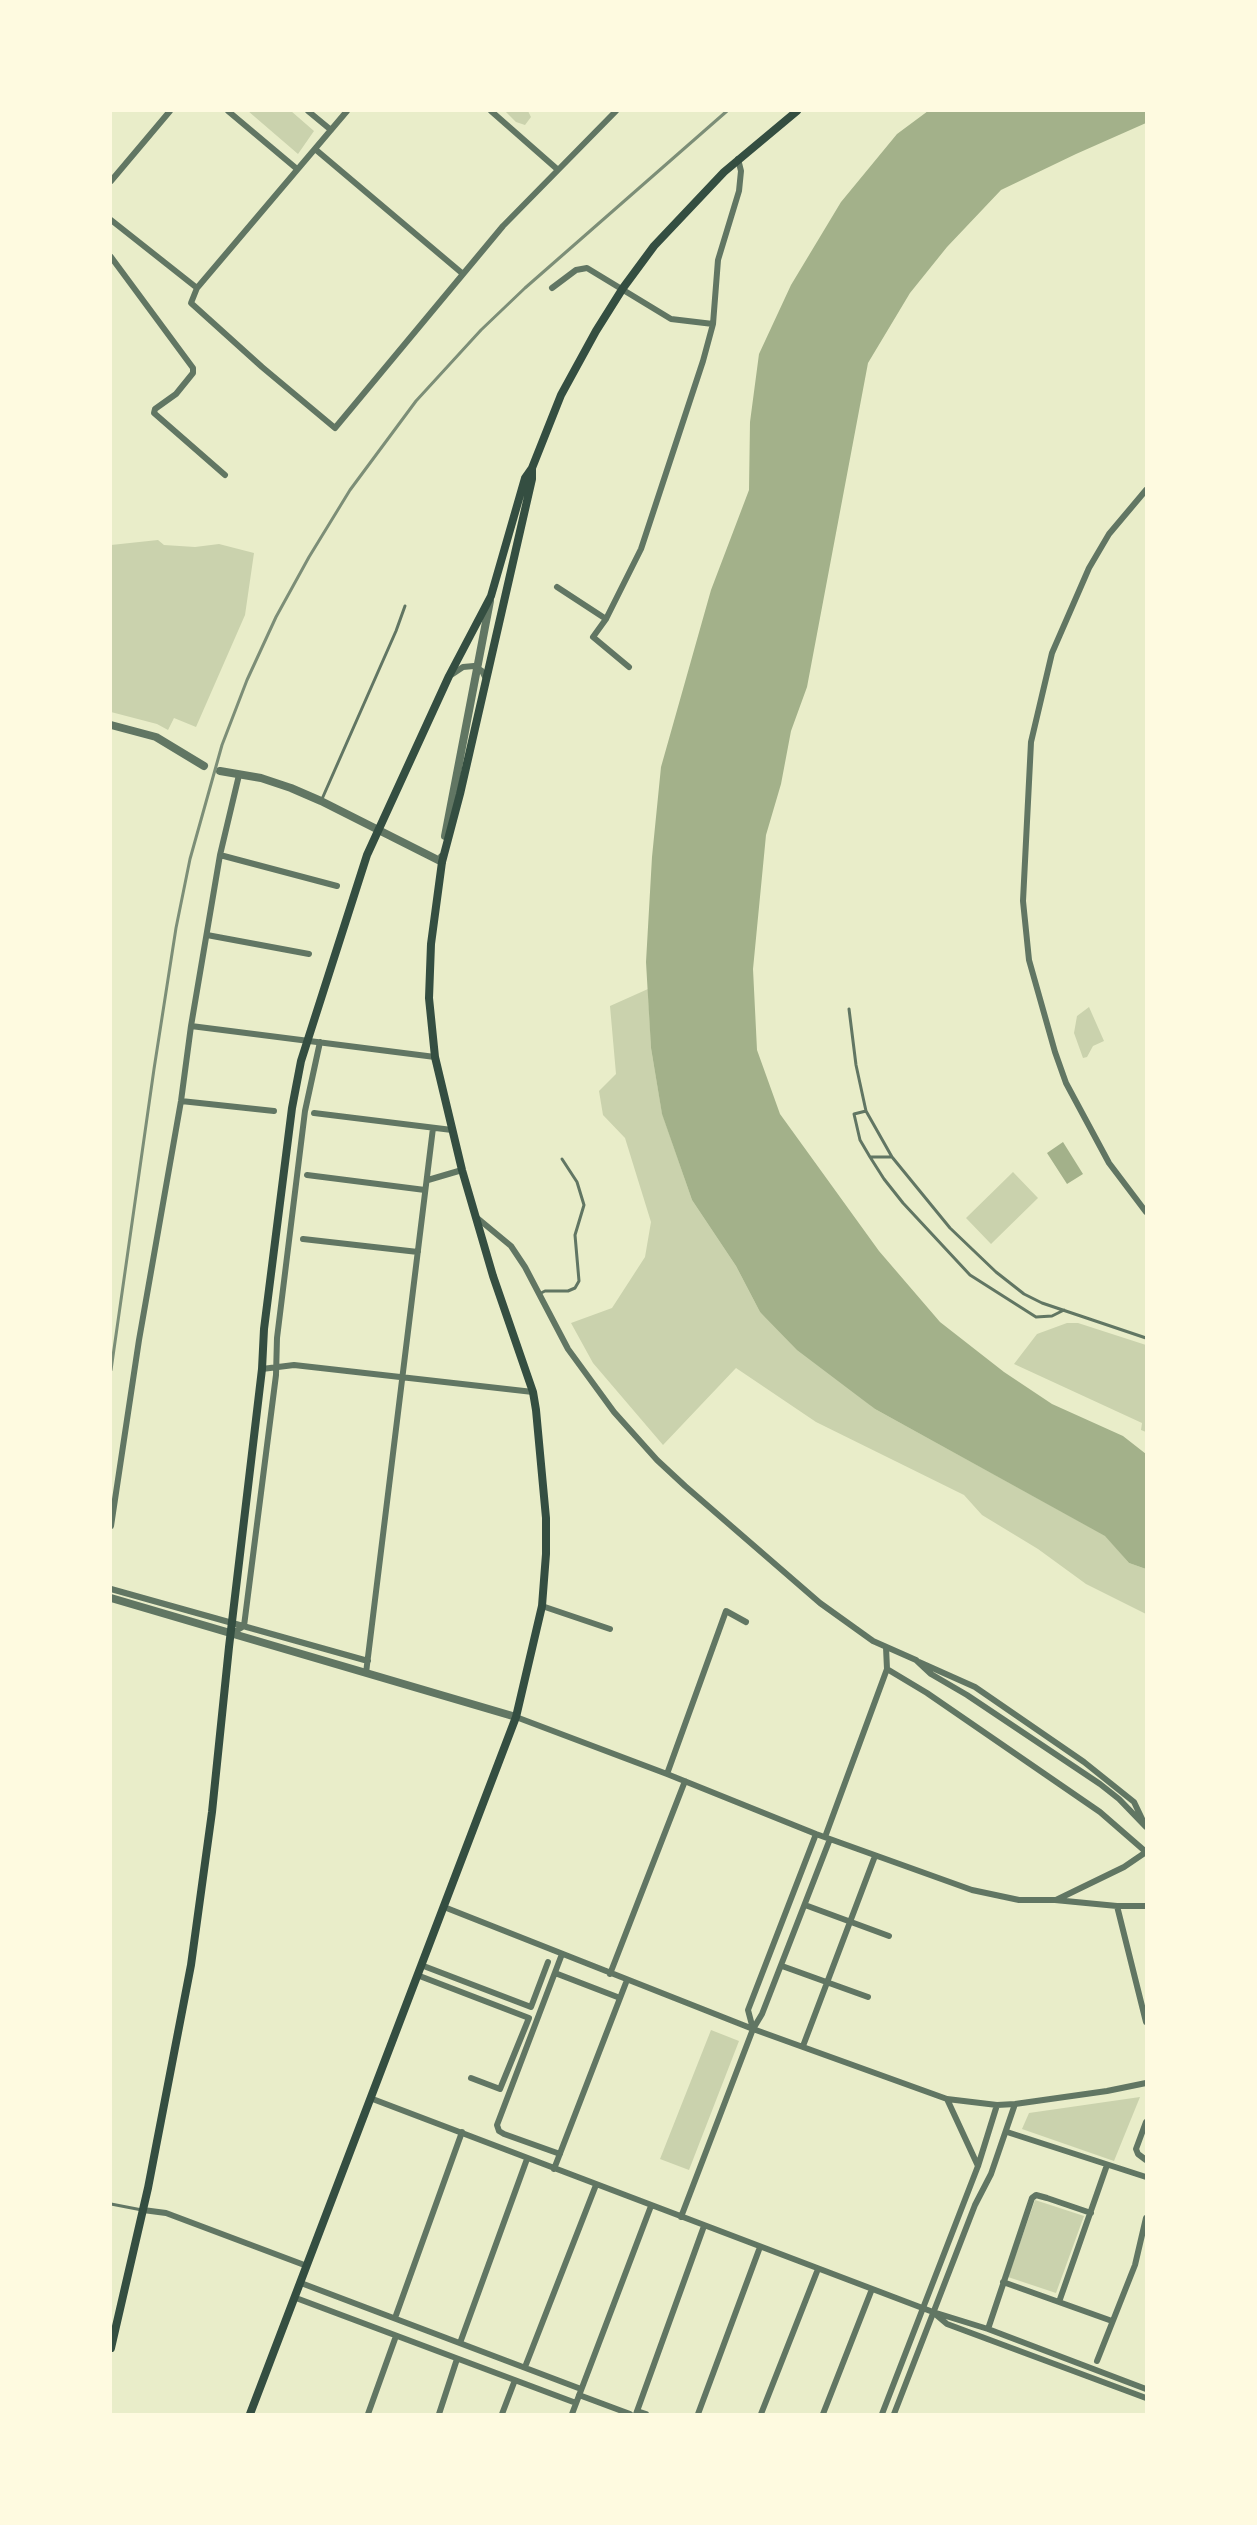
<!DOCTYPE html>
<html>
<head>
<meta charset="utf-8">
<style>
  body { margin:0 }
  #map { position:relative; width:1257px; height:2525px; overflow:hidden; background:#e9edc9; font-family:"Archivo Narrow",sans-serif }
  canvas { display:block }
  .frame { position:absolute; inset:0; border:112px solid #fefae0; pointer-events:none }
</style>
</head>
<body>
<div id="map">
<canvas width="1257" height="2525"></canvas>
<div class="frame"></div>
</div>
<script>
const ctx = document.querySelector('canvas').getContext('2d');
ctx.lineJoin = 'round';
function fillPath(path, color) {
  ctx.fillStyle = color;
  ctx.fill(path, 'evenodd');
}
function shape(rows) {
  const path = new Path2D();
  for (const r of rows) {
    path.moveTo(r[0], r[1]);
    for (let i = 2; i < r.length; i += 2) path.lineTo(r[i], r[i + 1]);
  }
  return path;
}
function trace(path, color, width, dash) {
  ctx.strokeStyle = color;
  ctx.lineWidth = width;
  ctx.lineCap = dash ? 'butt' : 'round';
  ctx.setLineDash(dash || []);
  ctx.stroke(path);
}
fillPath(shape([
  [248,111,291,111,314,131,298,154],
  [505,111,528,111,531,117,525,125,516,122],
  [158,540,164,545,195,547,219,544,254,553,245,615,196,727,174,718,168,730,157,724,111,712,111,545],
  [648,989,651,1048,662,1113,692,1200,736,1266,760,1312,875,1409,1106,1536,1129,1563,1146,1569,1146,1614,1086,1584,1038,1549,982,1515,964,1495,816,1422,736,1368,663,1445,593,1363,571,1323,612,1308,645,1257,651,1222,625,1138,603,1115,599,1091,616,1074,610,1006],
  [1089,1007,1104,1041,1093,1046,1087,1057,1083,1058,1074,1033,1077,1016],
  [1013,1172,1038,1198,991,1244,966,1218],
  [1067,1323,1078,1323,1146,1345,1146,1432,1141,1430,1142,1423,1014,1364,1037,1334],
  [711,2030,739,2041,689,2170,660,2159],
  [1140,2097,1114,2161,1022,2129,1029,2113],
  [1035,2200,1084,2216,1056,2293,1008,2277]
]), '#cad2ad');
fillPath(shape([
  [928,111,1146,111,1146,123,1076,154,1001,190,947,247,910,293,868,363,807,687,791,731,781,784,766,835,753,969,757,1050,780,1114,879,1251,940,1322,1004,1372,1052,1404,1123,1436,1146,1454,1146,1569,1129,1563,1105,1536,875,1409,797,1350,760,1312,736,1266,692,1200,662,1114,651,1048,646,962,652,857,661,767,711,590,749,490,750,422,759,354,791,285,841,202,897,134],
  [1063,1142,1083,1174,1067,1184,1047,1153]
]), '#a3b18a');
trace(shape([
  [322,799,396,631,405,606],
  [849,1009,856,1065,866,1111,892,1157,950,1228,996,1272,1024,1294,1042,1303,1146,1338],
  [866,1111,854,1114,860,1140,870,1157,892,1157],
  [870,1157,884,1179,903,1203,970,1275,1036,1317,1052,1316,1064,1310],
  [539,1294,545,1291,568,1291,575,1288,579,1281,575,1235,584,1205,577,1182,562,1159],
  [111,2204,142,2210]
]), '#617663', 3);
trace(shape([
  [228,111,297,169],
  [308,111,331,130],
  [347,111,197,288,191,303,262,367,335,428,503,226,616,111],
  [491,111,557,169],
  [315,149,463,274],
  [111,181,170,111],
  [111,220,197,288],
  [111,257,193,368,193,373,176,394,155,409,154,413,225,475],
  [552,288,576,270,587,268,671,319,713,324],
  [1146,490,1109,534,1089,568,1052,653,1031,742,1023,901,1029,960,1055,1052,1066,1083,1109,1163,1146,1212],
  [557,587,606,619],
  [629,667,593,637,606,619,641,549,703,361,713,324,718,260,739,191,741,171,738,159],
  [451,675,463,667,474,666,482,671,486,679],
  [220,855,337,886],
  [207,935,309,954],
  [191,1026,435,1057],
  [181,1101,274,1111],
  [314,1113,452,1130],
  [307,1175,425,1190],
  [428,1180,462,1170],
  [476,1217,511,1246,525,1267,568,1349,614,1412,657,1460,685,1486,820,1603,873,1641,916,1660,931,1674,967,1695,1100,1784,1119,1799,1146,1827],
  [303,1239,418,1252],
  [262,1369,294,1365,533,1392],
  [111,1526,139,1340,181,1101,191,1026,220,855,239,775],
  [111,1589,368,1661],
  [542,1606,610,1629],
  [231,1634,244,1626,276,1375,277,1338,305,1111,320,1042],
  [919,1662,975,1687,1084,1762,1134,1802,1144,1823],
  [887,1669,927,1693,1100,1812,1146,1852],
  [366,1673,433,1128],
  [516,1717,667,1774,816,1834,972,1890,1019,1900,1055,1900,1117,1906,1146,1906],
  [667,1774,726,1611,746,1622],
  [825,1837,887,1669,886,1647],
  [1056,1900,1124,1867,1146,1852],
  [805,1905,889,1936],
  [1117,1906,1146,2022],
  [444,1907,753,2029,947,2099,997,2105,1015,2104,1107,2091,1146,2083],
  [421,1965,531,2007,548,1962],
  [782,1966,868,1997],
  [555,1973,620,1998],
  [610,1974,685,1781],
  [417,1975,529,2018,500,2089,471,2078],
  [753,2029,748,2010,816,1834],
  [803,2046,875,1856],
  [370,2098,933,2312,988,2329,1146,2389],
  [947,2099,978,2166],
  [1146,2122,1136,2149,1138,2154,1146,2160],
  [1007,2132,1146,2177],
  [560,2154,504,2134,499,2131,497,2125,562,1954],
  [554,2169,627,1980],
  [143,2210,166,2213,307,2266],
  [681,2217,753,2029,762,2014,830,1839],
  [1003,2282,1112,2321],
  [301,2283,581,2389],
  [296,2298,576,2403],
  [1059,2302,1107,2165],
  [934,2313,947,2324,1146,2398],
  [395,2318,462,2132],
  [988,2329,1032,2198,1036,2195,1047,2198,1091,2213],
  [460,2343,527,2159],
  [1097,2361,1135,2265,1146,2218],
  [525,2367,596,2185],
  [579,2395,630,2414],
  [637,2411,646,2414],
  [368,2414,396,2336],
  [439,2414,457,2359],
  [502,2414,515,2380],
  [572,2414,651,2206],
  [636,2414,704,2226],
  [698,2414,760,2247],
  [761,2414,818,2269],
  [823,2414,872,2289],
  [882,2414,978,2166,997,2105],
  [894,2414,975,2205,991,2174,1015,2104]
]), '#617663', 6);
trace(shape([
  [111,725,156,737,204,766],
  [220,771,261,778,291,788,321,801,442,862,442,857],
  [445,836,490,601],
  [111,1598,516,1717]
]), '#617663', 8);
trace(shape([
  [111,2348,148,2188,191,1965,212,1812,229,1647,262,1369,264,1329,292,1108,301,1061,367,855,449,676,491,596,525,478,532,468],
  [250,2414,516,1717,542,1606,546,1554,546,1518,536,1410,533,1392,493,1276,462,1170,435,1057,429,998,431,944,442,862,460,794,532,479,532,468,561,395,596,331,623,288,654,246,724,172,797,111]
]), '#344e41', 8);
trace(shape([
  [111,1370,154,1069,176,928,190,859,222,745,247,680,276,617,309,557,350,490,416,401,481,330,525,288,727,111]
]), '#7c8e77', 3);
</script>
</body>
</html>
